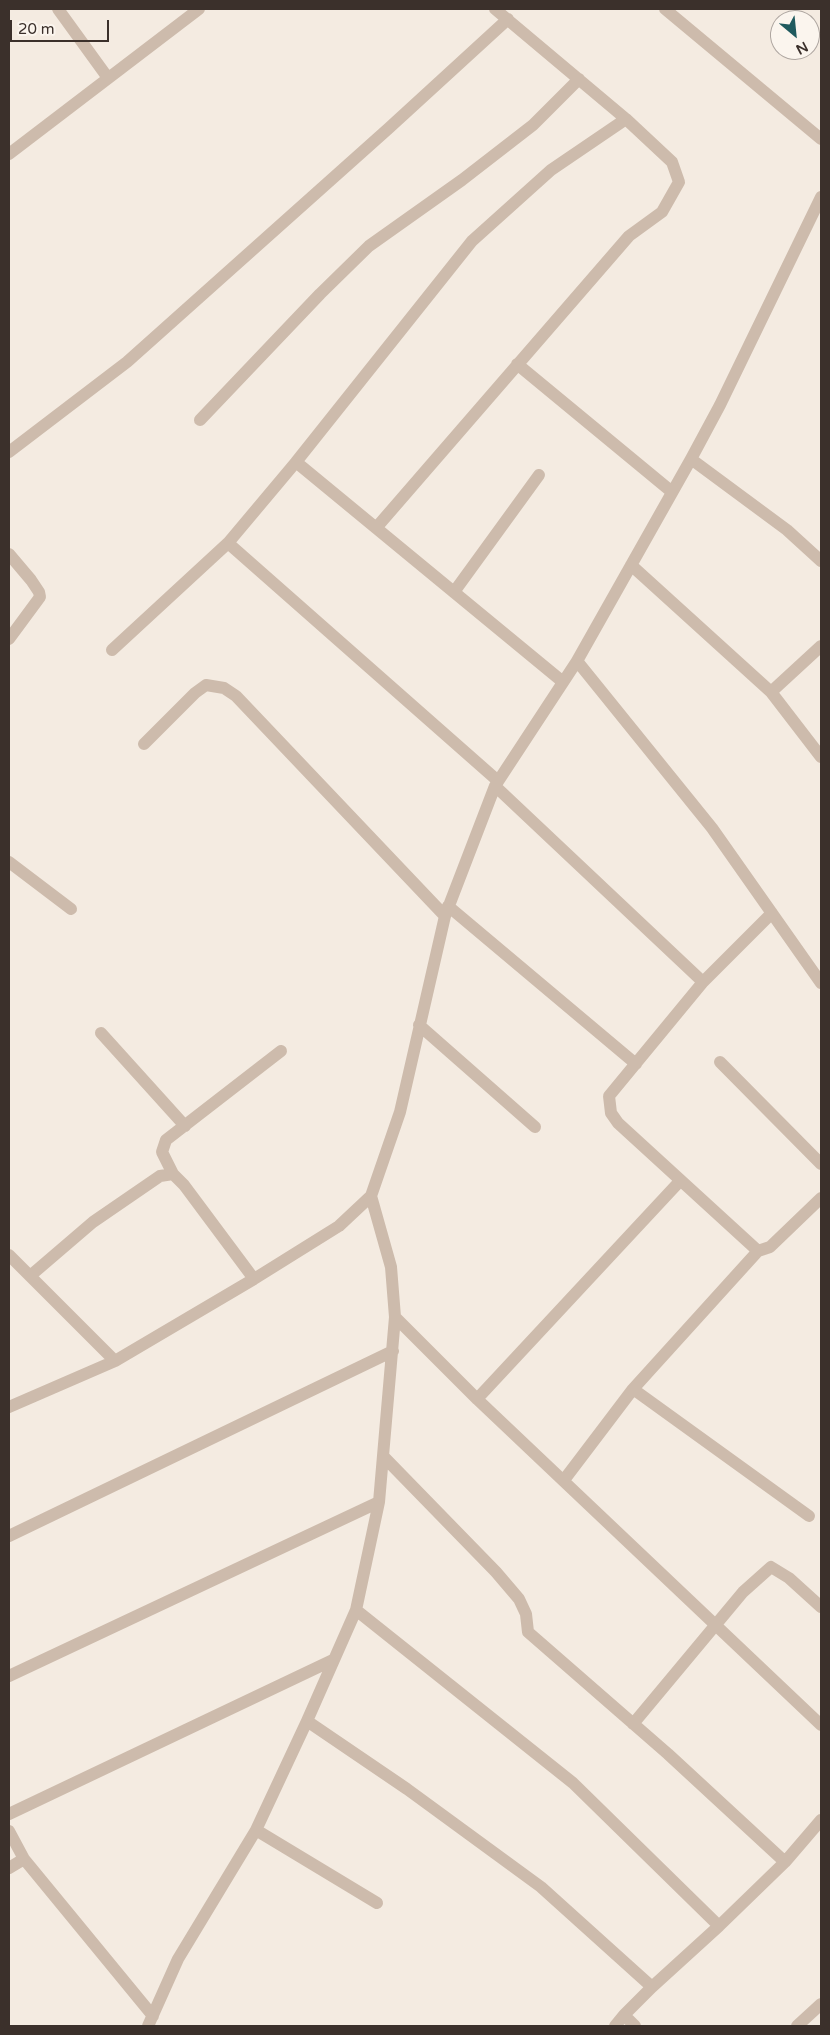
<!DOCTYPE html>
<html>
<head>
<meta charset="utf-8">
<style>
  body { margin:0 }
  #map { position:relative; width:830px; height:2035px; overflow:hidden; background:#f4ebe1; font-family:"Varela Round",sans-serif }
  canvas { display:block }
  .frame { position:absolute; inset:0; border:10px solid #3b302b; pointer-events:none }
  .north { position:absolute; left:770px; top:10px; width:50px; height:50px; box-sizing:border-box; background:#fbf5ee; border:1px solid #aea6a0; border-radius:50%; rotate:152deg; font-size:14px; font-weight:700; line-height:20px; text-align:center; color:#3b302b }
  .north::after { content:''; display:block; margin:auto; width:18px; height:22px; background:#1f5a5e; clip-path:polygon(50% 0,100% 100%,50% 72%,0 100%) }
  .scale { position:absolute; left:10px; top:20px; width:99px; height:22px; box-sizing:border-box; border:2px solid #3b302b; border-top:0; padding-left:6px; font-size:15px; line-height:18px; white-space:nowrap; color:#3b302b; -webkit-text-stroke:4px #fbf5ee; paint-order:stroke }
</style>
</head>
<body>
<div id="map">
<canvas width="830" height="2035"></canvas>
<div class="frame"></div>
<div class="north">N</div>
<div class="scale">20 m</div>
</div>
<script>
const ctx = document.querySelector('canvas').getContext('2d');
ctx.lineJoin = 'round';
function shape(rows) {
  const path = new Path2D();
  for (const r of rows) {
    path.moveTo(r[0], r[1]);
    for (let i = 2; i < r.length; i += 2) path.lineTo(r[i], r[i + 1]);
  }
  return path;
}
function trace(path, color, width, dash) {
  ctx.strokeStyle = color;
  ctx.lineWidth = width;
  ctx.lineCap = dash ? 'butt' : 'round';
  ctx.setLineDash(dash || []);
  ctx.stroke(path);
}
trace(shape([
  [58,9,108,78],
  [495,9,626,119],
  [665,9,821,139],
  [9,154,199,9],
  [517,364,672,492],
  [200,420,320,294,369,246,462,180,533,125,579,79],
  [9,452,127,362,389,128,508,19],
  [691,459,787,530,821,561],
  [296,462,472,241,551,170,626,119,672,162,679,182,662,212,629,236,376,528],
  [228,543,498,781],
  [9,554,31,580,39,592,40,597,9,639],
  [631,565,771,692,821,757],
  [454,592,539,475],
  [112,650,228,543,296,462,563,682],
  [577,661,712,828,821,983],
  [771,692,821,646],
  [144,744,195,693,206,685,224,688,236,696,445,916],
  [495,786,703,982,772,913],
  [9,862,71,909],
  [448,906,636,1064],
  [703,982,609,1096,611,1113,618,1123,758,1251,770,1247,821,1198],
  [419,1025,535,1127],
  [101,1033,185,1126],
  [720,1062,821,1164],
  [173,1174,162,1152,166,1140,281,1051],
  [9,1255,115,1361],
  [30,1276,93,1222,160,1176,173,1174,184,1185,254,1279],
  [395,1317,477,1399,821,1725],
  [633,1389,809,1516],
  [477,1399,680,1181],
  [9,1407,115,1361,254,1279,339,1226,371,1196,400,1112,445,916,495,786,577,661,691,459,720,405,821,197],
  [383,1456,496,1572,519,1599,526,1614,528,1632,668,1754,785,1862],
  [564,1480,633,1389,758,1251],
  [9,1536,393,1351],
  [356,1610,573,1783,719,1926],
  [9,1676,379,1502],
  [307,1721,407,1789,541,1887,652,1987],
  [633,1724,743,1592,771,1567,789,1578,821,1607],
  [9,1814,333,1660],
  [256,1830,377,1903],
  [9,1831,24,1859],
  [9,1868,24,1859,153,2016],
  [624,2015,635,2026],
  [148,2026,178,1959,256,1830,307,1721,356,1610,379,1502,395,1317,391,1267,371,1196],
  [615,2026,624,2015,652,1987,719,1926,785,1862,821,1820],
  [797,2026,821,2004]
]), '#cdbbac', 12);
</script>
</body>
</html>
